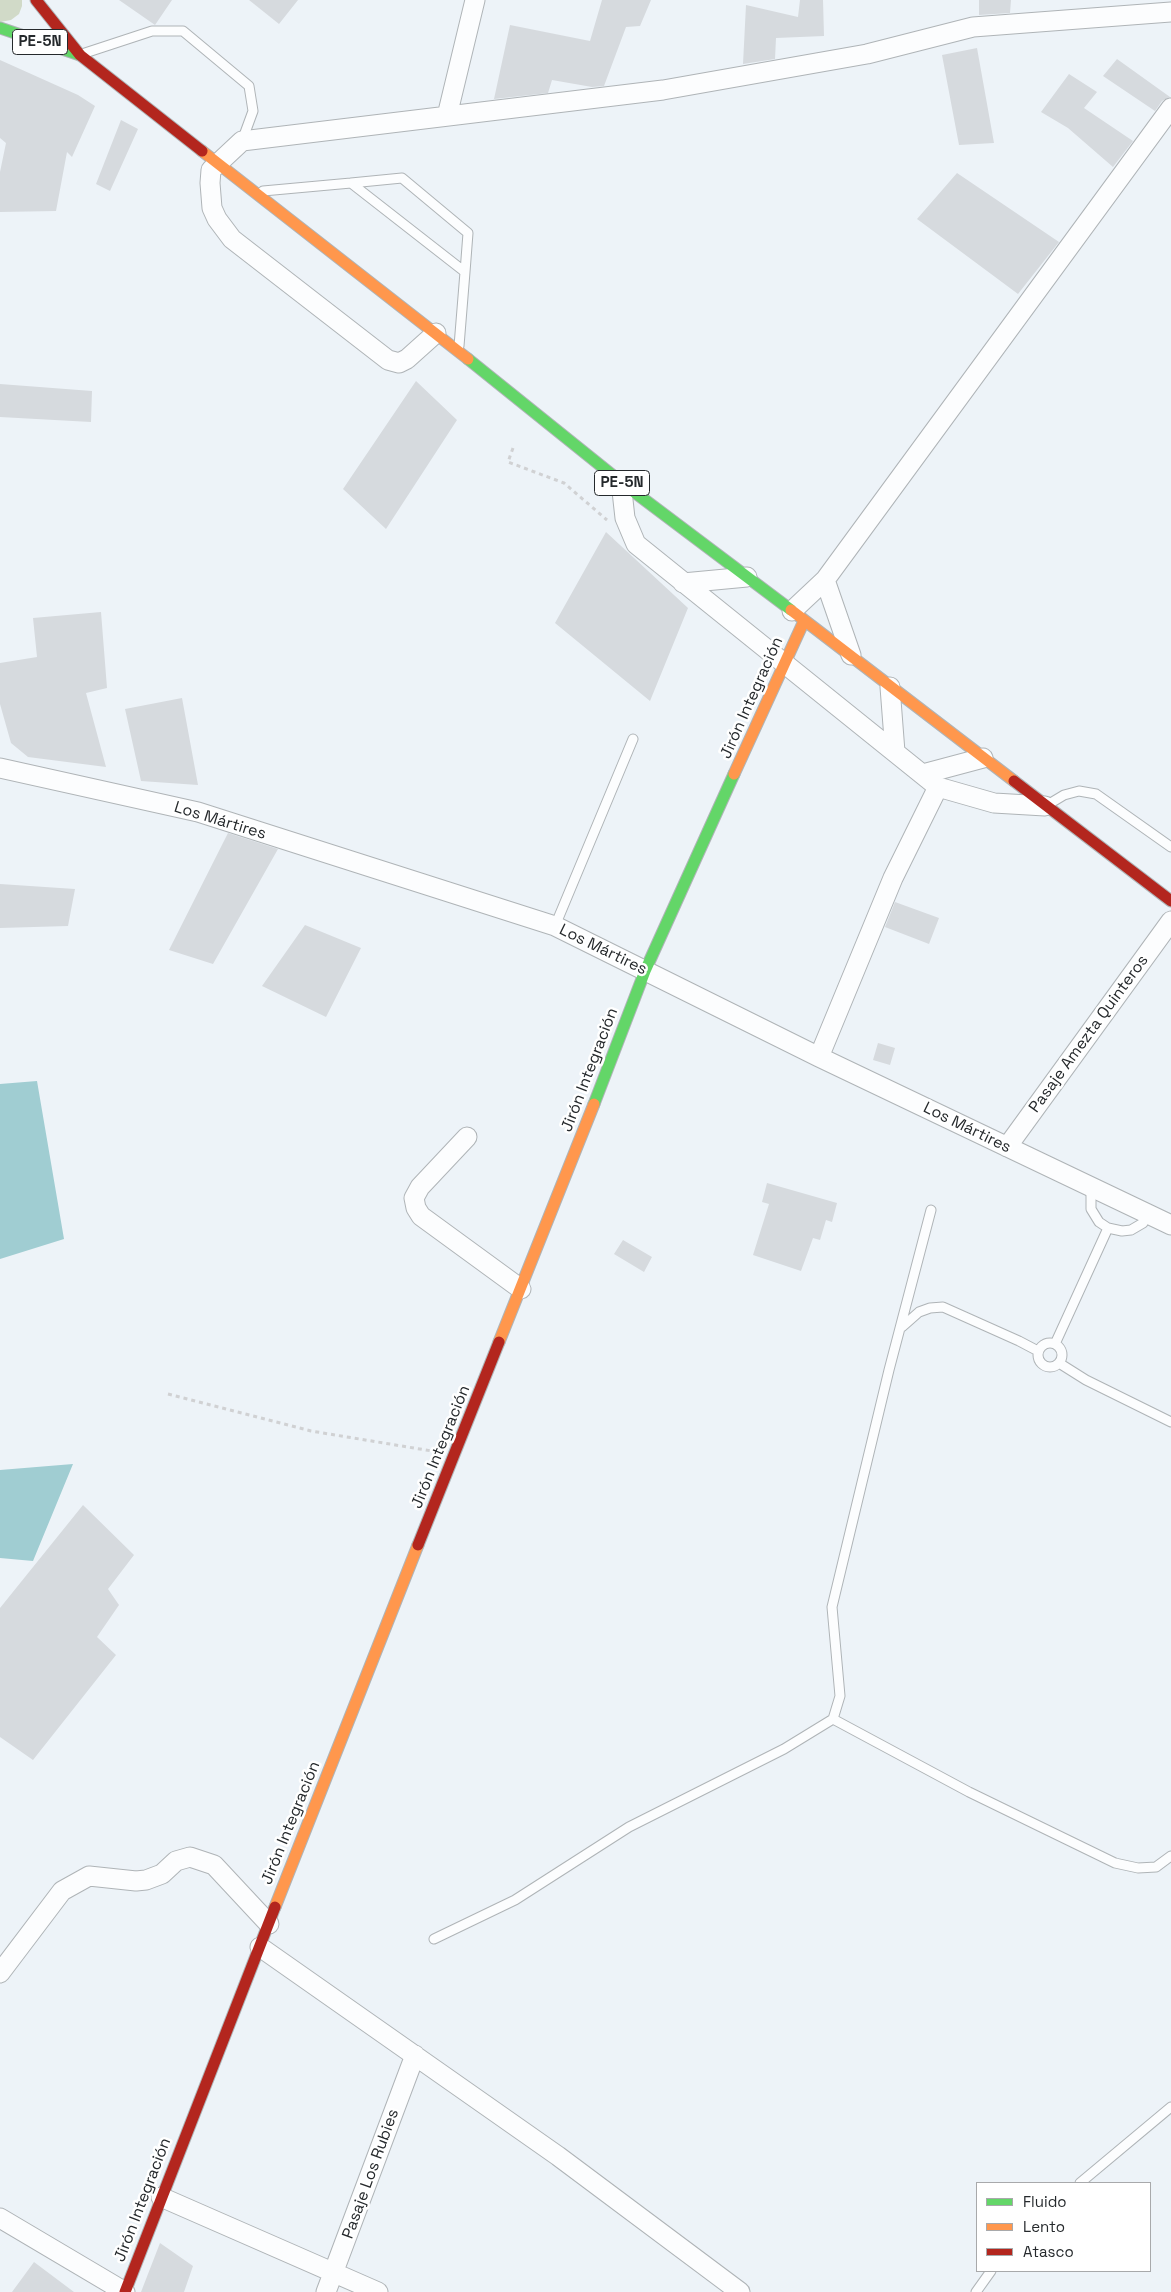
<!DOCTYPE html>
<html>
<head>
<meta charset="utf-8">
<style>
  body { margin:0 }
  #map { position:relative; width:1171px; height:2292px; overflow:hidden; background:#edf3f8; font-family:"Space Grotesk",sans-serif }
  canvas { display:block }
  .legend { position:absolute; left:976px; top:2182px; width:175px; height:90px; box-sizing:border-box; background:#fff; border:1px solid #a8a9ab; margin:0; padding:6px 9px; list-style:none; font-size:15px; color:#25292c }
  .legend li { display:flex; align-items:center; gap:10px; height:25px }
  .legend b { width:25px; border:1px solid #a8a9ab }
</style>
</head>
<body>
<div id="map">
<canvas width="1171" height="2292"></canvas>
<ul class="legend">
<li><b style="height:6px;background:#63d668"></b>Fluido</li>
<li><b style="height:6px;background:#ff974d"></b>Lento</li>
<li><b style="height:6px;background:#b3261e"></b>Atasco</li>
</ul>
</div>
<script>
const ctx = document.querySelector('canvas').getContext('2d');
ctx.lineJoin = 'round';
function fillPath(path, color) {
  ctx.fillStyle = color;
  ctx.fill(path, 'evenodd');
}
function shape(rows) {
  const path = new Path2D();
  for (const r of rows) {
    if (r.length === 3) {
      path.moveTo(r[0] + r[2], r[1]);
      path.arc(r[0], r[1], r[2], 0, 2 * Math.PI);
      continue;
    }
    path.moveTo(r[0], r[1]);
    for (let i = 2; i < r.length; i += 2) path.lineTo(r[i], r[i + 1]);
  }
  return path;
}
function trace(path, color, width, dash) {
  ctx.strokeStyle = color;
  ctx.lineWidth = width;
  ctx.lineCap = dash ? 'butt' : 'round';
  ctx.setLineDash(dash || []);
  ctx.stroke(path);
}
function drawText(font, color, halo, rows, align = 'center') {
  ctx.font = font + ' "Space Grotesk",sans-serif';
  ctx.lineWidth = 5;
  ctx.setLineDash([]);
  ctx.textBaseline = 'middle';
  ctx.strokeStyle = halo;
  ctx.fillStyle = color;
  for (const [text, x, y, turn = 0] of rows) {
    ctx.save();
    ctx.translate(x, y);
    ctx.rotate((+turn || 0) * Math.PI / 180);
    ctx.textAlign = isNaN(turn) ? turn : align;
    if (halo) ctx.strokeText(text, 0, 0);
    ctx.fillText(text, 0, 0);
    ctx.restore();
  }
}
fillPath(shape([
  [0,0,22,0,22,6,19,14,11,20,0,22]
]), '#d1dac8');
fillPath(shape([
  [37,1081,64,1239,0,1259,0,1084],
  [73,1464,33,1561,0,1558,0,1470]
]), '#a0cdd2');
fillPath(shape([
  [119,0,172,0,155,25],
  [249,0,298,0,279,24],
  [602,0,651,0,640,26,626,27,604,86,592,87,552,80,548,93,494,99,510,25,590,41],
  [800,0,823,0,824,36,776,38,775,59,743,64,746,5,798,17],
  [979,0,1011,0,1010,13,979,15],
  [977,48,994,143,959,145,942,55],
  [1117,59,1170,97,1162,101,1155,111,1103,76],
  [0,60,78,95,95,106,72,157,67,152,56,211,0,212,0,172,6,143,0,138],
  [1069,74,1097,92,1084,108,1133,141,1113,167,1068,128,1041,112],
  [121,120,138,129,110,191,96,184],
  [957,173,1059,242,1018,294,917,219],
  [416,381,457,420,386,529,343,489],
  [0,384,92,391,91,422,0,417],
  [606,532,688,608,650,701,555,623],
  [101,612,107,688,86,693,106,767,28,757,11,743,0,704,0,663,37,657,33,618],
  [182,698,198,785,141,781,125,709],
  [228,833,278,849,213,964,169,950],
  [0,884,75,889,68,926,0,928],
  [895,902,939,918,929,944,885,927],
  [305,925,361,948,326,1017,262,986],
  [878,1043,895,1048,890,1065,873,1060],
  [767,1183,837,1203,832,1222,826,1220,820,1240,813,1238,801,1271,753,1255,769,1204,762,1202],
  [623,1240,652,1257,644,1272,614,1254],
  [83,1505,134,1555,108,1589,119,1605,97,1637,116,1655,33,1760,0,1737,0,1608],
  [160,2243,193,2266,184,2292,141,2292],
  [34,2262,74,2292,12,2292]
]), '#d6dade');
const lane = shape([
  [85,53,152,31,183,31,249,86,253,111,242,141],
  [351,183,402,178,468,233,465,272],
  [263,191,351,183,465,272,459,346],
  [1049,804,1064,795,1079,791,1096,794,1171,847],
  [555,926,633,739],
  [1093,1188,1091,1194,1091,1209,1099,1222,1108,1228,1122,1231,1131,1230,1143,1223,1148,1214],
  [902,1327,919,1312,930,1308,943,1307,1019,1341,1038,1351],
  [1050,1355,12],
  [1055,1344,1108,1228],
  [1059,1363,1086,1380,1171,1422],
  [833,1719,969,1792,1115,1863,1138,1868,1156,1867,1171,1856],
  [434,1939,515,1900,629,1827,784,1749,833,1719,840,1696,832,1607,889,1370,931,1210],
  [1080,2183,1171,2107],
  [976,2292,991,2271]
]);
const street = shape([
  [447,116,475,0],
  [436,333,407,359,399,363,388,360,232,239,217,219,212,208,210,183,211,170,242,141,663,90,867,54,973,27,1171,12],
  [621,482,625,518,636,544,938,787,994,803,1045,806],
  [683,583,747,577],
  [792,611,825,580],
  [851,655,825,580,1171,108],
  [890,687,895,752],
  [0,768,198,812,555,926,819,1057,1171,1225],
  [923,774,983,758],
  [819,1057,893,878,938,787],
  [467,1137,420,1187,414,1198,416,1208,421,1216,521,1289],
  [1007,1147,1171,921],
  [260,1947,558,2156,740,2292],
  [0,1973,62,1891,89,1876,136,1881,146,1880,162,1874,176,1861,190,1857,214,1865,269,1924],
  [161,2197,378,2292],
  [0,2218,125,2292],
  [326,2292,415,2055]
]);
const fast = shape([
  [0,28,80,55],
  [468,359,621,482,791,610],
  [594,1104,645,971,734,774]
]);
const slow = shape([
  [202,151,468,359],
  [791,610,1014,781],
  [734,774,804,621],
  [499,1342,594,1104],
  [275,1907,418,1545]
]);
const jam = shape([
  [36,0,80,55,202,151],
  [1014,781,1171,901],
  [418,1545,499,1342],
  [125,2292,275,1907]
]);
trace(lane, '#afb4b7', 11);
trace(street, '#afb4b7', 21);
trace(fast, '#afb4b7', 13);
trace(slow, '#afb4b7', 13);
trace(jam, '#afb4b7', 13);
trace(shape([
  [513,448,508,462,564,483,607,520],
  [168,1394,311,1431,432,1451]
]), '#d0d1d3', 3, [4, 4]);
trace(lane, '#fcfdfe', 9);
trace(street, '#fcfdfe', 19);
trace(fast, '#63d668', 11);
trace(slow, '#ff974d', 11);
trace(jam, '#b3261e', 11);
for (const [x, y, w] of [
  [40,42,55],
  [622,483,55]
]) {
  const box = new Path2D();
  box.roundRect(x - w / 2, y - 12.5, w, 25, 4);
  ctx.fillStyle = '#fff';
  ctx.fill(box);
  trace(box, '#25292c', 1);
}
drawText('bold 15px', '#25292c', null, [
  ["PE-5N",40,42],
  ["PE-5N",622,483]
]);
drawText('16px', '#25292c', '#fff', [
  ["Jirón Integración",752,698,-66],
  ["Los Mártires",220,821,17],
  ["Los Mártires",603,950,26],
  ["Pasaje Amezta Quinteros",1089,1034,-54],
  ["Jirón Integración",590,1070,-69],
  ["Los Mártires",967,1128,26],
  ["Jirón Integración",441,1447,-68],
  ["Jirón Integración",291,1823,-68],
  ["Pasaje Los Rubies",371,2174,-70],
  ["Jirón Integración",143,2200,-69]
]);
</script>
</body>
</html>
